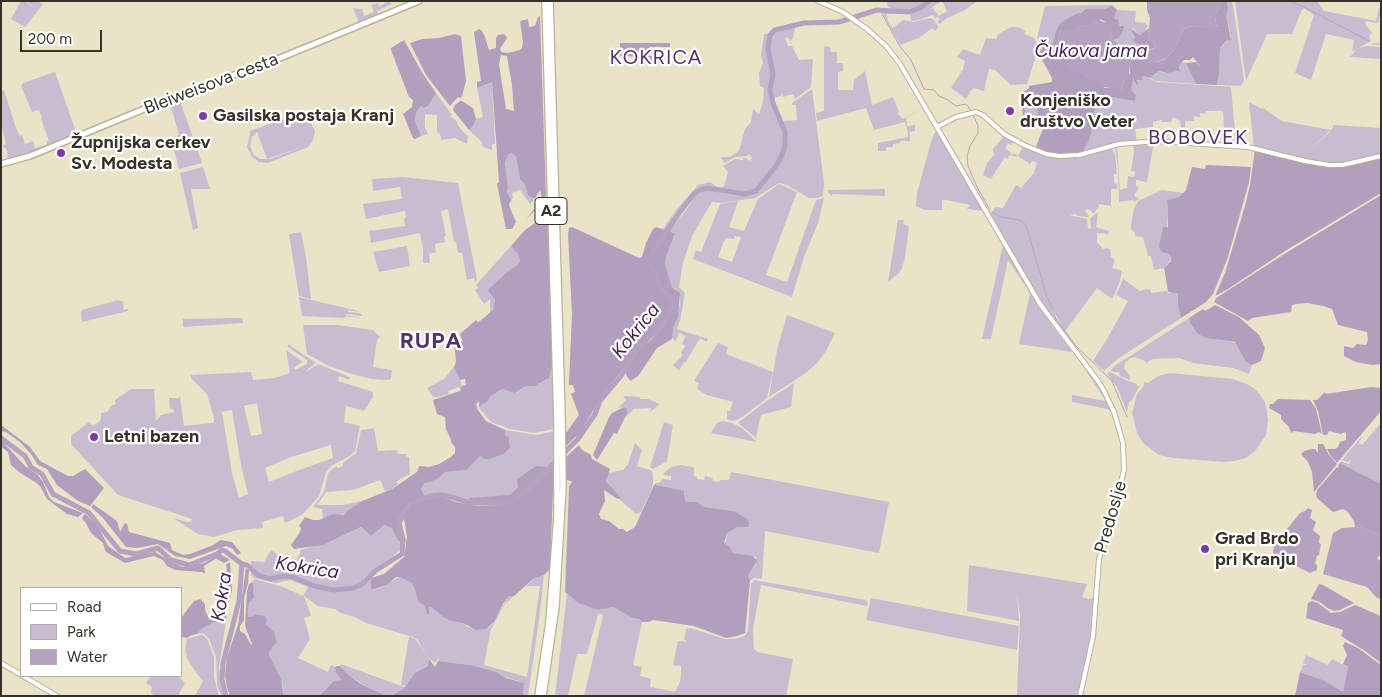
<!DOCTYPE html>
<html>
<head>
<meta charset="utf-8">
<style>
  body { margin:0 }
  #map { position:relative; width:1382px; height:697px; overflow:hidden; background:#e9e4c7; font-family:Figtree,sans-serif }
  canvas { display:block }
  .frame { position:absolute; inset:0; border:2px solid #353328; pointer-events:none }
  .legend { position:absolute; left:20px; top:587px; width:162px; height:90px; box-sizing:border-box; background:#fff; border:1px solid #aeada9; margin:0; padding:6px 9px; list-style:none; font-size:15px; color:#353328 }
  .legend li { display:flex; align-items:center; gap:10px; height:25px }
  .legend b { width:25px; border:1px solid #aeada9 }
  .scale { position:absolute; left:20px; top:30px; width:82px; height:22px; box-sizing:border-box; border:2px solid #353328; border-top:0; padding-left:6px; font-size:15px; line-height:18px; white-space:nowrap; color:#353328; -webkit-text-stroke:4px #fff; paint-order:stroke }
</style>
</head>
<body>
<div id="map">
<canvas width="1382" height="697"></canvas>
<div class="frame"></div>
<ul class="legend">
<li><b style="height:6px;background:#fff"></b>Road</li>
<li><b style="height:14px;background:#c8bdd0"></b>Park</li>
<li><b style="height:14px;background:#b4a2c0"></b>Water</li>
</ul>
<div class="scale">200 m</div>
</div>
<script>
const ctx = document.querySelector('canvas').getContext('2d');
ctx.lineJoin = 'round';
function fillPath(path, color) {
  ctx.fillStyle = color;
  ctx.fill(path, 'evenodd');
}
function shape(rows) {
  const path = new Path2D();
  for (const r of rows) {
    path.moveTo(r[0], r[1]);
    for (let i = 2; i < r.length; i += 2) path.lineTo(r[i], r[i + 1]);
  }
  return path;
}
function trace(path, color, width, dash) {
  ctx.strokeStyle = color;
  ctx.lineWidth = width;
  ctx.lineCap = dash ? 'butt' : 'round';
  ctx.setLineDash(dash || []);
  ctx.stroke(path);
}
function drawText(font, color, halo, rows, align = 'center') {
  ctx.font = font + ' Figtree,sans-serif';
  ctx.lineWidth = 4.5;
  ctx.setLineDash([]);
  ctx.textBaseline = 'middle';
  ctx.strokeStyle = halo;
  ctx.fillStyle = color;
  for (const [text, x, y, turn = 0] of rows) {
    ctx.save();
    ctx.translate(x, y);
    ctx.rotate((+turn || 0) * Math.PI / 180);
    ctx.textAlign = isNaN(turn) ? turn : align;
    if (halo) ctx.strokeText(text, 0, 0);
    ctx.fillText(text, 0, 0);
    ctx.restore();
  }
}
fillPath(shape([
  [21,1,24,1,35,8,26,1,38,1,43,4,25,27,11,19],
  [389,1,392,4,377,11,378,16,359,23,353,8,362,9,364,16,374,12,371,5,378,3,379,6],
  [890,1,928,1,914,9,902,11,888,7,887,2],
  [931,1,942,1,932,7,939,16,947,11,942,1,977,1,965,10,947,18,940,24,937,22,940,19,937,17,935,19,933,15,915,21,911,21,910,14,886,14,889,23,893,28,903,20,914,22,930,18,933,19,938,26,936,31,932,28,919,38,900,45,882,12,913,11,924,7],
  [1227,1,1232,1,1234,12,1244,81,1241,86,1217,85,1219,74,1220,48,1231,37,1226,16,1228,9],
  [1235,1,1317,1,1324,11,1376,21,1379,8,1381,11,1378,23,1366,21,1365,24,1372,33,1369,36,1371,41,1352,52,1354,40,1326,34,1311,80,1295,73,1314,15,1304,8,1302,10,1292,34,1267,34,1246,81],
  [1112,5,1105,9,1085,9,1056,31,1053,43,1042,49,1037,38,1045,6],
  [1117,10,1136,11,1135,22,1145,23,1148,26,1143,34,1140,35,1132,28,1131,30,1135,39,1133,41,1139,44,1143,60,1132,60,1125,50,1118,48,1117,43,1113,40,1119,38,1121,26,1114,17],
  [802,25,795,28,793,38,791,41,787,37,785,38,788,46,792,46,799,60,813,59,811,87,795,99,793,94,783,97,782,93,781,96,774,98,772,87,774,70,770,51,770,37,779,30],
  [1011,27,1018,27,1026,31,1024,34,1034,38,1041,50,1039,54,1037,53,1027,84,1011,85,995,70,989,69,984,91,973,88,966,99,951,88,963,69,965,61,957,57,963,49,980,55,986,38,997,39,997,35],
  [764,34,769,34,767,48,772,74,769,89,770,95,774,110,781,124,784,137,783,148,779,158,762,181,753,191,738,194,706,187,699,188,676,212,666,230,663,229,676,210,698,185,710,182,717,187,721,187,724,186,728,172,723,166,735,159,743,160,743,158,746,158,750,161,752,158,749,154,747,156,735,157,725,163,721,158,721,157,730,157,739,151,745,129,751,122,753,109,759,114,763,102,764,88,760,86,759,73,763,63,761,55],
  [824,46,830,47,831,52,837,52,837,63,843,63,843,71,838,72,838,90,853,90,854,80,865,71,872,105,893,97,899,112,897,113,903,119,924,107,906,118,907,126,915,125,915,131,910,132,910,141,900,141,900,143,893,144,893,147,886,147,886,151,878,151,878,143,908,137,908,132,905,122,874,130,866,108,817,121,816,113,824,111],
  [1366,46,1381,47,1381,59,1350,57,1357,49],
  [1183,62,1186,63,1196,84,1156,81,1150,78,1159,71,1165,73,1178,71,1181,74,1179,65],
  [55,72,77,135,51,145,49,144,49,146,28,155,10,159,7,157,8,156,6,148,4,148,3,145,6,144,1,124,1,92,4,90,16,128,20,136,22,135,25,144,33,141,35,148,47,145,47,141,49,141,41,119,42,118,39,110,32,112,21,86,23,83],
  [1143,76,1157,82,1231,87,1236,143,1225,143,1223,111,1206,111,1205,114,1200,113,1200,117,1194,116,1194,121,1185,121,1185,128,1188,129,1188,132,1192,132,1192,135,1188,135,1188,140,1183,140,1180,121,1173,117,1171,122,1162,122,1161,120,1153,122,1153,127,1135,129,1137,141,1086,152,1084,149,1089,141,1095,118,1094,112,1099,98,1111,97,1135,101,1131,90,1131,80,1142,80],
  [492,82,495,142,495,144,492,144,492,150,483,147,481,141,469,130,474,125,476,119,483,117,477,88],
  [812,89,824,183,823,196,818,198,809,198,787,185,779,183,755,198,722,203,712,202,692,236,683,263,679,287,685,293,680,321,677,329,708,339,706,342,700,338,685,363,684,362,679,371,673,365,683,355,681,353,685,346,682,343,686,336,679,333,675,342,671,335,680,304,680,296,676,289,672,287,665,264,667,254,675,235,669,231,686,210,696,195,703,191,708,190,732,195,744,196,758,192,772,174,785,152,786,132,782,121,797,120,796,105,792,105,792,103],
  [436,93,452,115,449,116,456,120,459,127,468,136,467,144,455,138,441,140,440,134,437,132,437,115,425,114,425,128,428,134,421,136,415,121,416,113,421,106,426,108],
  [179,98,202,163,179,169,171,138,179,135,170,103],
  [1030,101,1036,103,1039,123,1024,122,1024,106],
  [1249,102,1262,109,1263,108,1282,121,1331,130,1309,150,1330,132,1334,125,1381,128,1381,155,1337,164,1314,162,1257,148,1254,147],
  [303,112,304,114,301,116,310,121,315,131,313,140,308,147,268,163,259,162,252,157,247,147,250,134,250,131],
  [257,132,267,159,305,146,270,159,260,159,254,155,250,146,252,137],
  [937,131,983,211,967,209,970,205,947,200,942,200,942,210,925,210,916,206,917,193,931,142,935,132],
  [1004,136,1013,141,1011,145,1008,143,1005,148,1013,155,1014,153,1017,155,1016,157,1010,155,1007,159,1005,157,991,179,983,175,987,163,994,155,993,149],
  [1154,142,1147,182,1136,180,1136,186,1139,187,1134,196,1139,199,1134,202,1133,200,1119,202,1118,168,1115,147,1117,146,1120,190,1127,188,1128,176,1134,177,1135,172,1131,171,1134,152,1133,144],
  [1023,147,1059,158,1111,148,1115,154,1117,174,1114,174,1114,183,1117,184,1117,189,1111,189,1111,206,1098,204,1099,207,1093,214,1091,210,1086,209,1085,212,1089,216,1088,217,1078,216,1075,214,1069,215,1087,219,1088,228,1089,229,1091,228,1090,219,1096,213,1098,214,1096,227,1109,231,1108,234,1097,233,1097,242,1103,249,1107,248,1110,249,1111,257,1115,260,1112,268,1122,271,1119,284,1112,299,1097,288,1065,331,1051,307,1035,262,1053,314,1075,345,1076,348,1041,302,990,214,996,207,1003,208,1016,185,1021,188,1034,173,1037,163,1032,161,1030,164,1018,156],
  [511,153,516,156,520,180,524,183,527,192,535,199,530,204,520,190,512,193,513,197,511,201,507,196,508,188,505,163,508,155],
  [203,167,209,186,211,189,191,189,198,228,193,230,180,173],
  [403,177,458,183,477,280,475,282,474,278,467,280,462,253,458,253,456,242,454,242,448,209,441,211,446,236,444,237,445,242,435,244,436,252,429,254,430,263,423,263,423,248,420,233,371,243,369,231,405,226,404,218,406,217,405,211,366,219,363,204,402,199,400,187,373,191,372,179],
  [779,184,797,192,766,275,787,282,816,200,824,198,818,223,804,257,792,297,693,259,696,250,701,252,720,204,738,201,729,227,744,231,758,199],
  [735,236,741,237,732,262,718,257,724,241,727,238,734,239],
  [885,189,885,196,833,194,831,196,827,190],
  [1162,190,1183,193,1179,197,1167,200,1168,213,1167,227,1160,243,1161,252,1169,254,1171,260,1164,268,1154,270,1151,256,1148,256,1143,237,1135,236,1135,233,1131,229,1131,225,1134,209,1138,201],
  [898,220,904,220,903,224,909,226,905,258,902,268,899,273,888,282],
  [301,232,306,257,311,299,299,296,289,234],
  [1003,245,1044,314,1072,352,1019,344,1030,293,1008,260,991,339,982,339],
  [407,246,410,266,379,272,373,252],
  [511,246,518,253,520,261,516,266,504,275,488,291,494,298,495,302,495,307,490,313,490,299,484,304,475,290,478,288,476,285],
  [1123,279,1140,291,1147,289,1151,291,1151,293,1166,291,1168,293,1178,293,1180,314,1181,318,1116,360,1104,371,1093,361,1107,339,1128,301,1116,295],
  [299,297,354,310,359,312,348,310,348,312,360,313,363,316,346,314,346,315,365,319,345,316,345,318,302,316],
  [118,300,123,302,124,310,128,309,128,311,82,322,81,314,82,310],
  [787,315,835,333,826,351,817,363,806,373,769,397,777,350],
  [235,318,242,318,243,323,183,327,183,319,186,319],
  [1189,318,1190,323,1195,330,1214,339,1237,343,1246,362,1252,365,1249,374,1233,368,1193,363,1179,358,1153,359,1146,363,1145,361,1135,357,1131,358,1125,363,1124,368,1130,377,1130,380,1123,377,1119,375,1120,373,1111,371,1113,367],
  [303,325,337,325,373,330,380,337,377,340,373,367,392,370,391,379,388,380,372,379,352,374,329,366,307,354],
  [718,343,728,347,726,354,773,372,767,398,741,418,734,421,728,420,727,418,727,411,730,411,733,402,707,395,697,389,699,383,694,381],
  [288,344,316,363,309,368,306,372,318,364,350,377,349,380,339,376,338,381,373,392,373,397,364,411,346,406,344,422,360,426,355,451,350,456,331,466,326,472,319,496,303,514,292,520,285,523,283,516,262,522,263,528,237,530,214,537,198,534,173,518,187,522,191,522,192,519,118,495,71,444,71,436,89,422,93,426,99,422,101,419,101,413,107,412,111,406,116,404,115,400,131,389,156,389,154,390,156,421,161,415,174,412,173,409,170,409,169,398,178,398,180,396,184,426,212,423,214,422,214,418,207,394,191,378,191,375,251,372,253,380,274,378,290,373,286,350,303,362,294,367,295,370,307,364,307,360,288,347],
  [257,403,262,434,251,436,244,406],
  [232,410,241,465,248,494,239,498,232,473,222,412],
  [331,445,333,458,299,470,269,482,265,468,291,457],
  [1074,353,1103,392,1112,410,1072,402,1072,395,1106,401],
  [454,367,460,377,462,388,460,389,459,387,448,391,449,394,438,397,433,397,427,388,444,379],
  [551,369,553,369,554,429,534,433,510,429,491,422,480,409,479,407,487,402,491,396,502,389,516,393,526,386,535,386,548,379],
  [1110,372,1126,380,1135,383,1139,387,1132,400,1129,402,1127,412,1117,387,1107,374],
  [1170,373,1233,379,1249,385,1257,391,1265,402,1268,419,1266,435,1255,451,1246,458,1234,461,1224,462,1173,458,1159,455,1143,443,1137,433,1132,413,1137,394,1144,386,1144,382,1148,383,1158,376],
  [794,383,791,407,761,415,756,438,738,423,762,404],
  [625,396,640,397,640,399,648,399,660,404,650,412,651,408,634,409,625,418,626,415,624,407,618,408,626,400,623,397],
  [722,421,732,423,742,428,757,442,711,433,717,423],
  [664,422,673,425,667,461,653,469,650,467],
  [1381,423,1381,484,1342,464,1343,462,1349,464,1351,461,1350,460,1347,462,1342,460,1362,436,1359,444,1362,445],
  [374,428,378,451,397,450,398,454,406,454,407,457,409,457,410,474,400,479,397,482,398,484,390,490,385,491,380,480,353,490,326,492,317,505,343,505,362,501,348,510,345,514,323,519,322,509,313,507,324,492,328,473,337,466,338,468,343,466,343,463,356,453,361,430],
  [505,430,537,435,554,431,554,460,547,467,534,469,520,477,519,487,509,496,470,498,469,500,444,493,424,496,421,490,422,486,445,472,467,470,480,456,487,459,504,454,510,448,510,444,509,437,505,435],
  [635,443,642,450,637,466,650,470,652,471,653,475,653,484,650,493,641,512,636,514,619,499,620,498,608,483,606,478,608,473,623,470,628,464],
  [680,465,693,467,694,469,694,476,697,477,697,479,704,480,705,476,713,478,712,481,719,482,720,480,728,480,730,478,731,472,889,502,879,553,765,531,762,579,754,578,750,581,748,576,756,564,756,557,733,553,730,548,725,545,724,543,726,541,727,533,733,530,735,527,742,525,746,527,746,518,734,511,704,507,697,502,687,502,684,500,685,493,661,486,654,485,654,484,660,482,662,479,671,480,671,476,663,475,664,473,671,467],
  [388,525,394,531,398,541,401,541,401,548,393,557,364,577,362,582,353,586,343,589,326,588,310,583,296,576,283,574,271,578,258,574,251,569,251,561,264,562,271,550,280,556,286,557,289,562,296,559,298,561,297,557,300,554,300,550,330,542,359,528,362,528,371,536,381,526],
  [969,565,1087,584,1082,597,1088,599,1093,598,1093,620,1089,648,1077,696,1017,696,1020,616,1017,592,1019,621,967,611],
  [251,571,265,579,292,578,321,589,334,591,354,588,363,585,371,578,372,590,383,587,400,576,412,583,414,590,424,605,427,614,429,607,431,607,443,617,450,621,463,623,467,627,486,629,492,625,507,599,509,596,514,596,505,604,491,629,484,665,527,677,540,586,529,586,525,588,533,579,544,575,539,620,528,696,523,696,524,683,470,665,438,661,440,657,435,663,427,656,418,640,413,637,366,623,355,617,341,613,335,609,318,606,304,596,311,616,304,618,310,639,298,658,328,672,331,665,335,667,337,675,341,677,342,680,332,683,319,696,284,696,283,685,269,655,269,652,277,642,274,632,266,624,265,616,256,614,251,618,248,617,249,603,254,598,253,582,254,579,283,587,303,596,308,587,290,580,276,583,254,578,251,575],
  [754,580,866,600,868,603,867,606,761,585,753,629,754,649,758,652,793,659,786,696,584,696,603,615,598,614,587,654,577,654,568,696,555,696,567,593,578,603,598,610,613,607,635,618,639,619,642,622,633,665,642,667,640,676,651,679,650,687,675,692,680,682,681,674,681,666,673,665,678,641,686,642,686,640,684,640,686,629,690,628,725,639,736,639,744,636,748,631,751,584],
  [871,598,1019,626,1017,650,866,620],
  [214,622,226,622,219,667,223,696,221,696,217,685,216,657,209,639,204,634,199,633,200,630],
  [200,635,203,635,207,639,214,656,214,677,219,696,195,696,203,681,197,674,186,657,187,656,185,650,186,644,187,639],
  [409,636,415,639,420,645,429,659,429,665,422,671,417,672,405,686,401,685],
  [1306,655,1328,665,1332,659,1348,667,1343,693,1323,680,1300,672,1303,665,1307,665,1303,663],
  [341,664,404,687,404,688,393,696,386,696,370,689,350,676,340,666],
  [151,676,178,676,185,683,178,696,155,696,151,693,152,687,146,683]
]), '#c8bdd0');
fillPath(shape([
  [1222,1,1227,1,1228,9,1226,16,1231,40,1226,41,1220,48,1219,74,1217,85,1196,84,1186,63,1196,62,1202,69,1193,57,1190,60,1184,60,1179,66,1181,74,1178,71,1167,73,1159,71,1150,78,1143,76,1142,80,1137,80,1138,85,1137,85,1133,79,1131,90,1136,95,1135,101,1111,97,1099,98,1094,112,1095,118,1089,141,1084,149,1086,152,1060,155,1035,149,1044,126,1039,123,1036,103,1033,101,1030,101,1024,106,1025,111,1023,117,1021,94,1029,88,1029,86,1052,82,1052,78,1039,54,1043,47,1053,43,1056,31,1059,25,1065,20,1078,13,1081,13,1085,9,1105,9,1112,5,1117,10,1114,18,1118,20,1120,26,1124,26,1124,28,1119,38,1113,40,1111,38,1112,35,1106,22,1100,19,1091,25,1083,25,1074,31,1069,30,1060,32,1058,40,1067,62,1083,74,1085,74,1089,78,1094,79,1105,88,1111,87,1122,90,1124,81,1130,73,1129,65,1132,60,1143,60,1139,45,1133,41,1135,38,1130,28,1140,35,1149,28,1148,38,1156,45,1154,48,1147,50,1155,63,1165,59,1174,50,1184,29,1193,26,1205,27,1210,29,1218,27,1216,24,1215,16],
  [540,16,546,196,542,199,540,190,535,199,528,195,524,183,520,180,516,156,511,153,508,155,505,163,508,188,507,192,511,201,509,204,510,208,516,222,512,229,506,229,497,184,499,182,492,82,477,88,477,82,481,81,474,32,479,29,482,31,485,37,489,50,496,48,496,38,498,35,504,34,507,38,500,49,501,52,508,53,520,50,522,48,523,42,520,21,528,19,529,27,535,26,538,17],
  [501,55,507,56,512,85,514,111,506,109,505,103,499,64],
  [455,34,461,36,466,81,462,96,461,98,458,97,450,106,426,75,410,43,422,39,439,38],
  [404,40,423,74,436,93,428,106,424,108,421,106,416,113,415,121,421,136,415,139,413,138,403,114,412,107,413,100,409,97,391,50,391,48],
  [620,43,670,43,670,47,650,47,650,56,659,56,658,62,649,61,649,57,620,56],
  [460,101,462,101,473,108,476,119,474,125,469,130,453,110,455,105],
  [1255,150,1256,151,1341,167,1381,158,1381,193,1285,251,1228,289,1215,296,1225,273,1245,206,1250,185],
  [1206,165,1251,167,1249,182,1228,257,1213,294,1206,302,1181,318,1178,306,1178,293,1173,293,1166,291,1168,291,1164,268,1171,261,1171,258,1169,254,1161,252,1159,246,1163,227,1168,227,1168,213,1167,200,1179,197,1186,190,1192,167,1205,169],
  [1381,195,1381,364,1372,365,1356,362,1344,356,1344,346,1353,348,1357,344,1366,345,1368,340,1367,332,1338,325,1332,309,1323,306,1307,303,1296,304,1292,305,1291,312,1252,318,1248,321,1214,302,1216,298,1286,253],
  [548,201,553,369,551,369,549,378,535,386,526,386,515,393,502,389,491,396,487,402,479,407,479,401,476,404,478,410,486,421,505,430,505,435,509,437,510,448,504,454,489,459,485,459,480,456,467,470,445,472,437,479,424,484,421,489,424,496,410,503,403,511,397,522,401,541,398,541,392,528,384,525,371,536,361,527,323,545,294,549,291,545,300,532,301,528,299,526,305,517,313,520,319,520,333,514,344,515,348,510,362,501,392,489,417,472,419,466,429,467,439,464,451,457,455,453,455,447,451,442,451,440,446,429,445,417,437,414,433,400,460,391,462,386,466,385,465,379,460,380,454,367,456,362,454,339,457,336,460,341,463,342,460,334,476,320,478,322,480,321,493,310,495,302,494,298,488,291,489,289,507,272,516,266,520,261,518,254,511,246,525,230,541,219,540,208,534,211,526,220,533,210],
  [572,227,639,258,642,257,646,243,653,229,656,227,666,230,659,243,652,250,647,262,660,289,674,302,673,307,652,334,637,347,623,369,601,397,580,433,566,446,566,433,579,415,571,394,575,392,573,385,569,385,569,382,572,314,568,234,569,228],
  [669,231,675,234,667,254,665,264,672,287,680,293,678,317,673,328,672,339,657,348,638,376,631,381,627,377,625,371,640,348,652,339,663,326,676,306,675,300,661,288,649,260,654,251,662,243],
  [1215,305,1239,317,1259,335,1265,348,1261,361,1252,365,1246,362,1235,342,1206,338,1198,334,1190,323,1189,318,1203,309,1205,311],
  [1371,387,1381,388,1381,411,1337,463,1330,455,1327,449,1335,449,1338,447,1340,442,1346,440,1346,434,1345,432,1341,434,1329,431,1327,435,1323,435,1318,411,1313,400,1317,400,1325,392,1326,394],
  [1278,399,1310,400,1316,409,1322,434,1319,432,1315,434,1294,431,1291,433,1289,427,1281,419,1281,415,1269,408,1270,404,1273,404],
  [624,407,627,409,627,413,617,434,614,433,597,460,593,455,609,417,612,413],
  [1,425,30,447,40,461,68,476,73,476,85,469,104,488,90,506,78,501,57,485,47,469,38,465,31,454,20,442,6,432,1,431],
  [1,440,26,467,37,474,43,482,49,497,54,502,83,513,78,517,67,514,47,499,40,486,35,482,19,472,11,465,8,452,1,447],
  [1318,444,1323,444,1329,455,1337,464,1314,492,1312,472,1308,462,1301,454,1304,451,1312,449,1315,449,1318,453],
  [579,445,582,450,591,455,592,459,610,469,606,481,621,498,619,499,616,498,604,490,605,501,599,514,601,519,609,521,619,529,623,529,627,532,635,527,654,485,656,485,684,491,685,500,687,502,697,502,704,507,734,511,748,519,749,524,748,527,736,527,733,530,727,533,724,543,730,547,733,553,753,556,757,561,748,576,750,581,745,633,737,636,726,638,694,626,653,620,649,622,642,622,639,619,633,618,613,607,598,610,578,603,565,592,569,486,572,482,571,481,566,480,566,457],
  [1341,462,1343,462,1342,464,1381,484,1381,535,1363,528,1355,527,1354,521,1347,511,1343,509,1333,512,1317,498,1316,495,1317,490,1337,467,1339,468,1338,465],
  [554,464,550,569,544,575,533,579,514,596,509,596,503,604,494,622,486,629,476,630,463,623,450,621,443,617,431,607,429,607,429,614,427,614,424,605,419,602,412,583,400,577,396,577,387,585,371,590,371,578,384,574,404,557,407,537,404,518,406,512,412,506,423,500,441,496,456,502,477,506,503,505,513,501,528,491],
  [536,466,547,467,532,485,512,500,483,503,469,500,469,498,510,495,518,487,517,479],
  [93,504,117,521,120,532,125,523,127,524,129,532,170,543,172,550,183,555,190,554,213,545,221,540,232,542,241,553,237,555,233,549,226,546,190,559,175,556,158,544,137,548,126,547,103,518,91,507],
  [85,514,98,526,108,546,125,558,155,552,173,563,183,567,204,563,220,554,230,560,224,563,217,559,215,559,204,566,205,574,202,572,175,570,167,566,163,560,154,556,125,563,106,552,103,543,91,533,86,523,83,520,82,517],
  [230,562,232,591,227,608,226,622,214,622,200,630,199,633,190,636,187,638,182,637,181,618,194,601,200,599,205,604,205,610,209,619,212,616,212,608,218,611,222,607,224,604,220,594,221,589,220,583,227,570,226,565],
  [246,568,249,570,248,583,244,598,244,620,240,626,240,631,245,634,251,645,252,644,245,626,247,591,249,584,253,582,254,598,249,603,248,617,251,617,256,614,265,616,267,619,266,624,274,632,277,642,269,652,269,655,281,679,284,696,230,696,227,687,225,675,227,657,238,625],
  [1319,584,1323,585,1354,603,1340,610,1335,611,1327,608,1320,602,1311,599],
  [1312,601,1318,603,1331,613,1340,612,1355,605,1381,616,1381,663,1365,651,1341,636,1343,630,1306,618,1308,603],
  [1345,642,1358,648,1381,665,1381,696,1295,696,1300,672,1323,680,1343,692,1348,667,1343,664,1347,655,1343,646],
  [429,659,435,667,438,661,470,665,496,672,506,678,524,683,523,696,392,696,404,688,415,673,428,666],
  [337,666,340,666,350,676,361,684,386,696,319,696,334,681,342,680,336,673,335,667]
]), '#b19fbd');
fillPath(shape([
  [1147,1,1222,1,1215,16,1216,24,1219,31,1214,31,1205,27,1203,29,1201,27,1193,26,1184,29,1174,50,1166,58,1155,63,1149,63,1145,61,1143,53,1154,48,1156,45,1148,38,1150,18,1147,10],
  [1099,19,1103,22,1111,22,1113,34,1111,38,1117,43,1118,48,1125,50,1132,60,1129,65,1129,75,1124,81,1122,90,1120,91,1111,87,1102,87,1094,79,1090,80,1085,74,1081,75,1068,67,1066,65,1066,58,1058,40,1060,32,1062,30,1066,29,1074,31,1083,25,1091,25],
  [1308,508,1312,510,1310,518,1316,522,1313,530,1320,536,1319,543,1321,544,1319,555,1317,556,1315,563,1317,565,1317,570,1310,573,1273,555,1274,545,1300,513,1305,511],
  [1355,527,1363,528,1381,535,1381,554,1377,558,1381,562,1381,599,1377,598,1367,587,1323,574,1333,533,1342,528]
]), '#b4a2c0');
trace(shape([
  [1289,1,1304,7,1369,41],
  [880,10,899,45,911,60,924,89,934,90,939,96,948,100,956,106,966,104,971,111],
  [1373,44,1381,44],
  [973,114,978,126,978,133,970,146,967,156,968,166,977,187,990,210],
  [992,212,1001,217,1020,220,1026,225,1046,294,1056,319,1076,346,1112,381,1127,417]
]), '#b4a2c0', 1);
trace(shape([
  [1,438,25,456,31,467,42,474,53,494,89,513,120,551,136,554,158,548,171,560,189,565,217,554,222,550,225,551,242,564,239,601,223,663,222,679,226,696],
  [242,564,247,565,258,575,270,579,283,576,293,577,314,586,334,590,353,588,361,585,375,571,402,554,403,539,399,523,405,512,416,501,430,496,441,495,448,496,470,503,502,503,513,501,524,493,578,439,595,414,600,401,621,376,639,347,656,331,674,307,674,300,661,288,648,260,679,213,694,194,700,190,707,188,744,194,756,191,776,166,782,155,785,145,785,132,773,103,770,89,773,74,768,48,770,35,775,30,804,23,839,22,877,10,909,12,920,8,929,1]
]), '#b4a2c0', 5);
const minor = shape([
  [818,1,843,12,867,29,886,46,900,64,1040,304,1098,381,1104,391,1114,412,1123,443,1124,470,1114,511,1099,559,1093,637,1080,696],
  [937,127,956,117,976,112,983,115,1004,134,1024,145,1046,154,1059,156,1079,155,1119,144,1157,141,1248,147,1305,161,1329,165,1342,165,1381,156],
  [1,663,57,696]
]);
const major = shape([
  [1,164,30,156,171,98,280,58,419,1]
]);
const highway = shape([
  [538,696,549,622,557,516,557,421,545,1],
  [543,696,556,606,563,486,562,417,550,1]
]);
trace(minor, '#b8b397', 6);
trace(major, '#b8b397', 8);
trace(highway, '#b8b397', 8);
trace(minor, '#fff', 4);
trace(major, '#fff', 5);
trace(highway, '#fff', 5.5);
for (const [x, y, r, color] of [
  [1010,111,5,"#8137a8"],
  [203,116,5,"#8137a8"],
  [61,153,5,"#8137a8"],
  [94,437,5,"#8137a8"],
  [1205,549,5,"#8137a8"]
]) {
  const dot = new Path2D();
  dot.arc(x, y, r, 0, 2 * Math.PI);
  ctx.fillStyle = color;
  ctx.fill(dot);
  trace(dot, '#fff', 2);
}
for (const [x, y, w] of [
  [551,211,32]
]) {
  const box = new Path2D();
  box.roundRect(x - w / 2, y - 13.5, w, 27, 4);
  ctx.fillStyle = '#fff';
  ctx.fill(box);
  trace(box, '#353328', 1);
}
drawText('bold 16px', '#353328', null, [
  ["A2",551,211]
]);
drawText('18px', '#353328', '#fff', [
  ["Bleiweisova cesta",211,84,-21],
  ["Predoslje",1111,517,-74]
]);
drawText('bold 18px', '#353328', '#fff', [
  ["Konjeniško",1020,101],
  ["društvo Veter",1020,122],
  ["Gasilska postaja Kranj",213,116],
  ["Župnijska cerkev",71,143],
  ["Sv. Modesta",71,164],
  ["Letni bazen",104,437],
  ["Grad Brdo",1215,539],
  ["pri Kranju",1215,560]
], 'left');
drawText('italic 19px', '#40254f', '#fff', [
  ["Čukova jama",1091,51],
  ["Kokrica",636,331,-51],
  ["Kokrica",307,568,9],
  ["Kokra",222,597,-81]
]);
ctx.letterSpacing = '1px';
drawText('20px', '#543169', '#fff', [
  ["KOKRICA",656,58],
  ["BOBOVEK",1198,138]
]);
ctx.letterSpacing = '0px';
ctx.letterSpacing = '1px';
drawText('bold 22px', '#543169', '#fff', [
  ["RUPA",431,342]
]);
ctx.letterSpacing = '0px';
</script>
</body>
</html>
